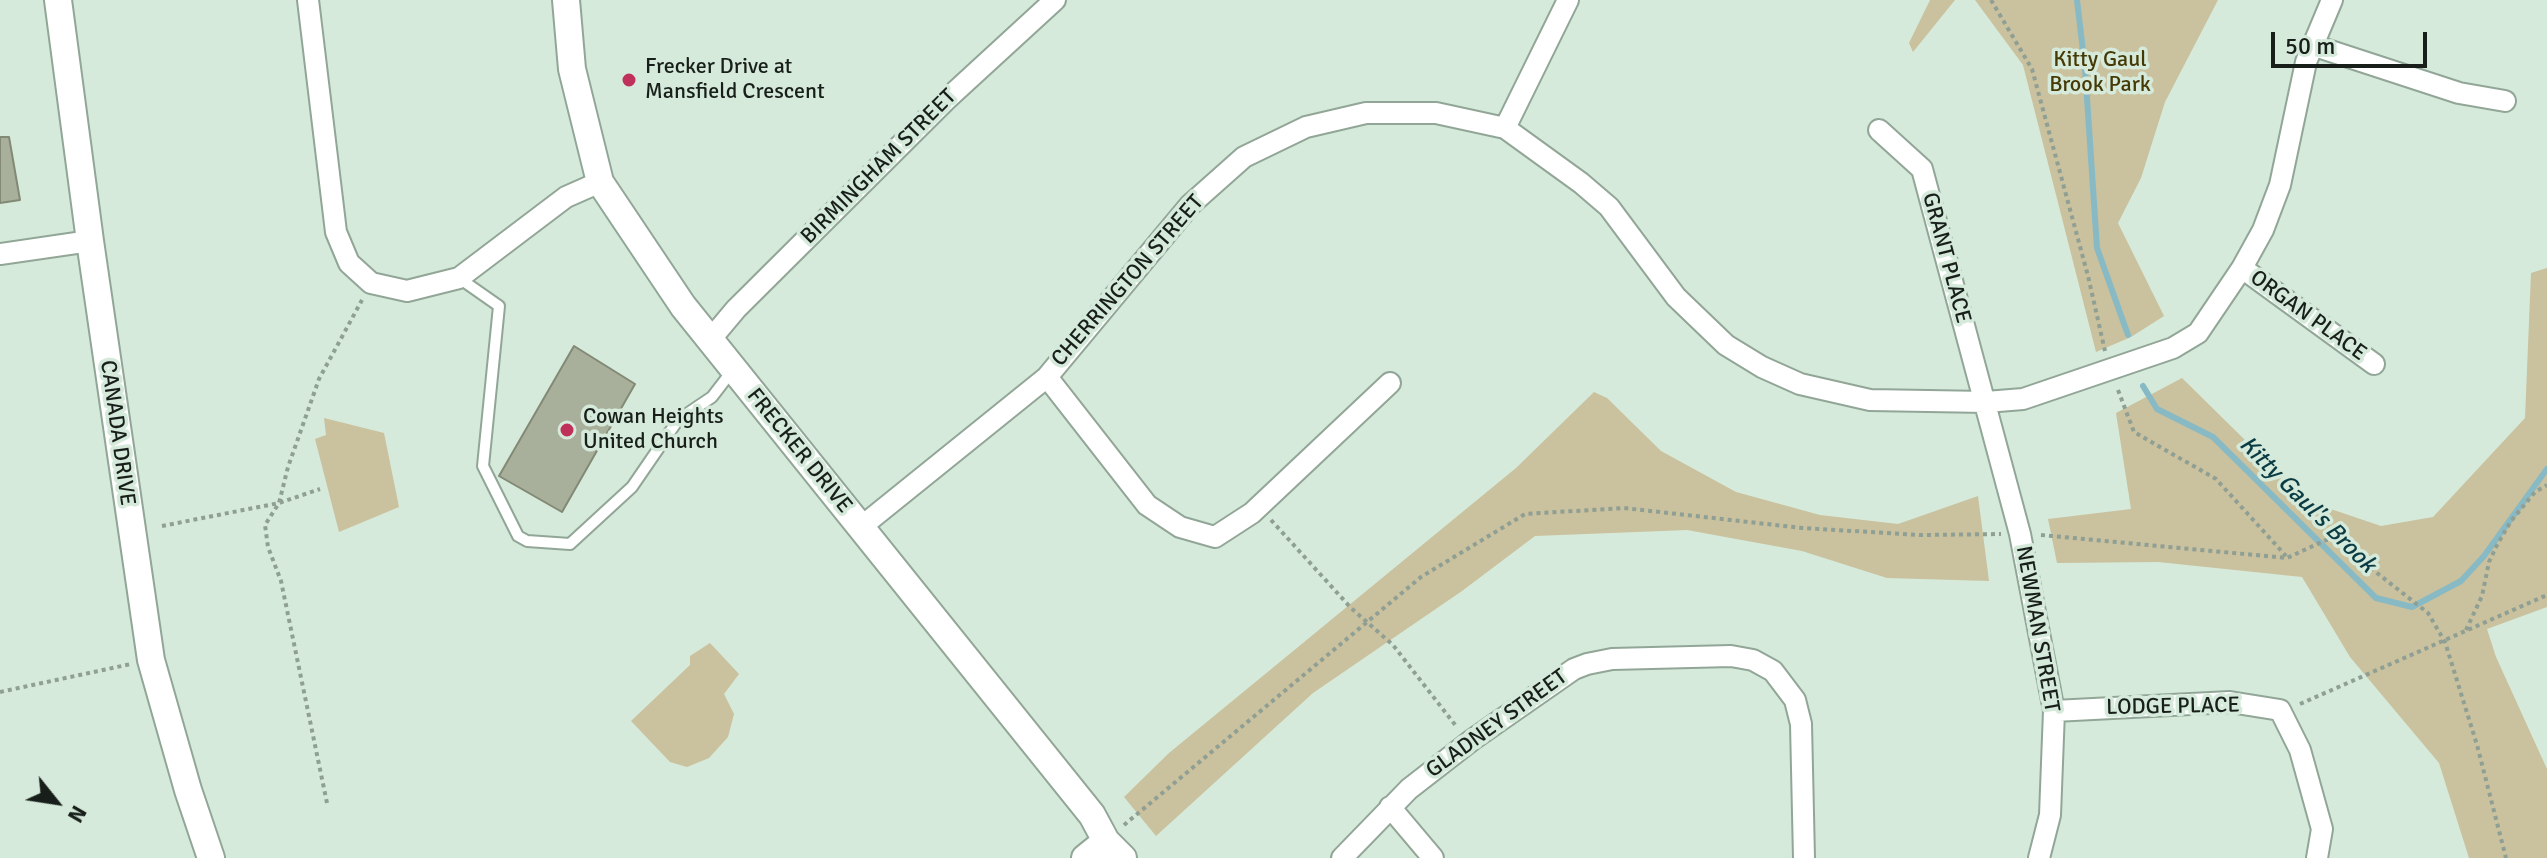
<!DOCTYPE html>
<html>
<head>
<meta charset="utf-8">
<style>
  body { margin:0 }
  #map { position:relative; width:2547px; height:858px; overflow:hidden; background:#d5eada; font-family:Signika,sans-serif }
  canvas { display:block }
  .north { position:absolute; left:16px; top:762px; width:80px; height:80px; -webkit-text-stroke:6px #d5eada; paint-order:stroke; rotate:120deg; font-size:22px; font-weight:700; line-height:32px; text-align:center; color:#181f1a }
  .north::after { content:''; display:block; margin:auto; width:28px; height:36px; background:#181f1a; clip-path:polygon(50% 0,100% 100%,50% 72%,0 100%) }
  .scale { position:absolute; left:2271px; top:32px; width:156px; height:36px; box-sizing:border-box; border:4px solid #181f1a; border-top:0; padding-left:10px; font-size:24px; line-height:28px; white-space:nowrap; color:#181f1a; -webkit-text-stroke:6px #d5eada; paint-order:stroke }
</style>
</head>
<body>
<div id="map">
<canvas width="2547" height="858"></canvas>
<div class="north">N</div>
<div class="scale">50 m</div>
</div>
<script>
const ctx = document.querySelector('canvas').getContext('2d');
ctx.lineJoin = 'round';
function fillPath(path, color) {
  ctx.fillStyle = color;
  ctx.fill(path, 'evenodd');
}
function shape(rows) {
  const path = new Path2D();
  for (const r of rows) {
    path.moveTo(r[0], r[1]);
    for (let i = 2; i < r.length; i += 2) path.lineTo(r[i], r[i + 1]);
  }
  return path;
}
function trace(path, color, width, dash) {
  ctx.strokeStyle = color;
  ctx.lineWidth = width;
  ctx.lineCap = dash ? 'butt' : 'round';
  ctx.setLineDash(dash || []);
  ctx.stroke(path);
}
function drawText(font, color, halo, rows, align = 'center') {
  ctx.font = font + ' Signika,sans-serif';
  ctx.lineWidth = 7;
  ctx.setLineDash([]);
  ctx.textBaseline = 'middle';
  ctx.strokeStyle = halo;
  ctx.fillStyle = color;
  for (const [text, x, y, turn = 0] of rows) {
    ctx.save();
    ctx.translate(x, y);
    ctx.rotate((+turn || 0) * Math.PI / 180);
    ctx.textAlign = isNaN(turn) ? turn : align;
    if (halo) ctx.strokeText(text, 0, 0);
    ctx.fillText(text, 0, 0);
    ctx.restore();
  }
}
fillPath(shape([
  [1930,0,1955,0,1913,52,1909,43],
  [1975,0,2218,0,2165,102,2141,178,2118,223,2164,316,2131,337,2096,352,2023,65],
  [2547,268,2547,607,2487,629,2496,657,2547,769,2547,858,2469,858,2439,763,2350,657,2302,577,2158,562,2057,563,2048,519,2131,509,2116,413,2182,378,2307,501,2381,526,2433,517,2525,418,2531,273],
  [1594,392,1607,398,1661,451,1736,492,1820,515,1898,524,1978,496,1989,581,1887,578,1802,551,1687,530,1535,536,1462,591,1313,693,1156,836,1124,797,1169,753,1516,468],
  [324,418,384,433,399,507,339,532,315,439,326,435],
  [710,643,739,674,724,694,734,714,728,737,709,758,687,767,670,762,631,721,690,665,690,656]
]), '#cac19e');
trace(shape([
  [2077,0,2085,68,2097,248,2128,335],
  [2143,386,2157,409,2213,437,2376,598,2412,607,2461,581,2484,556,2547,469]
]), '#87bac4', 6);
const building = shape([
  [0,137,9,137,20,200,0,203,0,137],
  [574,346,635,384,562,512,499,476,574,346]
]);
fillPath(building, '#a8b09b');
trace(building, '#828975', 2);
const service = shape([
  [459,278,499,306,483,466,518,536,527,541,570,544,632,487,678,420,712,397,732,371]
]);
const minor = shape([
  [308,0,336,232,349,263,371,283,407,291,459,278,566,197,600,182],
  [2312,45,2459,93,2505,101],
  [1505,128,1568,0],
  [1879,130,1922,169,2020,534,2054,711,2050,815,2039,858],
  [0,254,90,241],
  [2242,268,2374,364],
  [710,340,736,309,946,100,1055,0],
  [1047,377,1147,505,1180,527,1215,537,1252,513,1390,383],
  [861,527,1047,377,1190,205,1244,157,1306,127,1366,113,1436,113,1505,128,1581,183,1609,207,1676,297,1726,345,1762,367,1800,384,1870,400,1986,402,2023,399,2173,348,2198,333,2242,268,2263,230,2280,185,2306,62,2332,0],
  [2054,711,2230,702,2280,710,2300,750,2322,829,2317,858],
  [1390,807,1433,858],
  [1342,858,1409,789,1472,740,1574,669,1587,664,1612,659,1731,656,1753,660,1773,671,1795,700,1801,724,1804,858]
]);
const tertiary = shape([
  [58,0,90,241,151,660,188,790,211,858],
  [566,0,572,69,600,182,683,306,1092,815,1106,841,1123,858],
  [1085,858,1106,841]
]);
trace(service, '#92a697', 14);
trace(minor, '#92a697', 24);
trace(tertiary, '#92a697', 30);
trace(shape([
  [1991,0,2032,69,2088,276,2105,351],
  [2118,390,2134,432,2216,479,2286,556],
  [1271,520,1351,608,1393,645,1456,726],
  [162,526,279,503,320,489],
  [2041,535,2287,558,2326,540,2335,540,2428,613,2445,642,2477,745,2506,858],
  [2466,630,2482,596,2489,562,2497,545,2511,521,2535,492,2547,485],
  [0,692,131,664],
  [2300,704,2547,595],
  [327,803,281,581,268,547,265,525,279,503,288,467,319,379,362,300],
  [1124,825,1421,577,1525,514,1624,508,1802,528,1921,535,2001,534]
]), '#8f9f93', 4, [4, 4]);
trace(service, '#fff', 10);
trace(minor, '#fff', 20);
trace(tertiary, '#fff', 26);
for (const [x, y, r, color] of [
  [629,80,8,"#bf305a"],
  [567,430,8,"#bf305a"]
]) {
  const dot = new Path2D();
  dot.arc(x, y, r, 0, 2 * Math.PI);
  ctx.fillStyle = color;
  ctx.fill(dot);
  trace(dot, '#d5eada', 3);
}
drawText('22px', '#453905', '#d5eada', [
  ["Kitty Gaul",2100,60],
  ["Brook Park",2100,85]
]);
drawText('22px', '#181f1a', '#d5eada', [
  ["Frecker Drive at",645,67],
  ["Mansfield Crescent",645,92],
  ["Cowan Heights",583,417],
  ["United Church",583,442]
], 'left');
drawText('22px', '#181f1a', '#d5eada', [
  ["BIRMINGHAM STREET",879,167,-45],
  ["GRANT PLACE",1946,258,75],
  ["CHERRINGTON STREET",1128,281,-49],
  ["ORGAN PLACE",2308,316,36],
  ["CANADA DRIVE",117,433,82],
  ["FRECKER DRIVE",799,451,51],
  ["NEWMAN STREET",2037,629,80],
  ["LODGE PLACE",2173,707,-1],
  ["GLADNEY STREET",1497,724,-36]
]);
drawText('italic 24px', '#0a3b43', '#d5eada', [
  ["Kitty Gaul's Brook",2307,505,45]
]);
</script>
</body>
</html>
